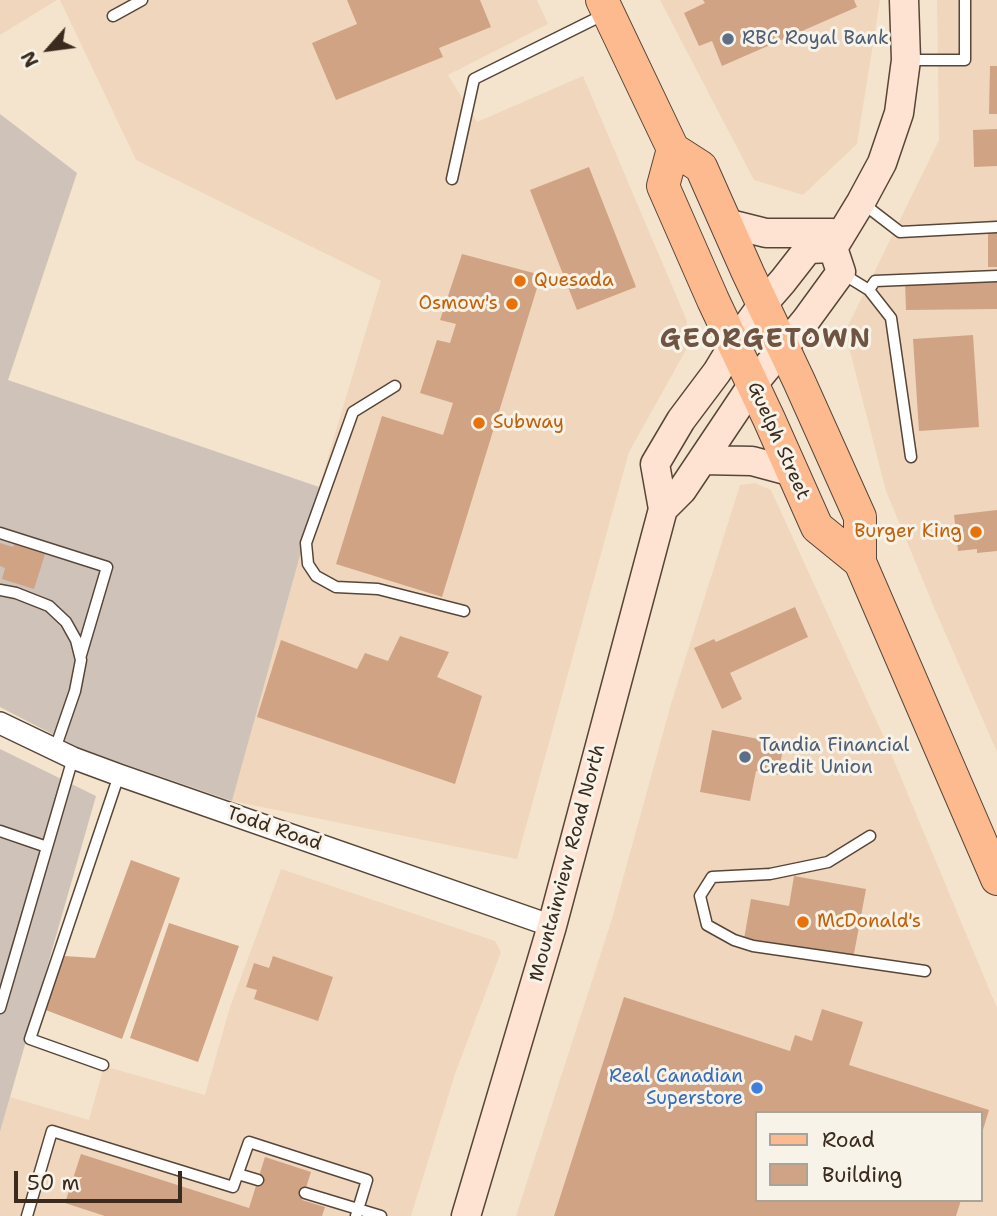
<!DOCTYPE html>
<html>
<head>
<meta charset="utf-8">
<style>
  body { margin:0 }
  #map { position:relative; width:997px; height:1216px; overflow:hidden; background:#f4e4cd; font-family:"Shantell Sans",sans-serif }
  canvas { display:block }
  .legend { position:absolute; left:755px; top:1111px; width:228px; height:91px; box-sizing:border-box; background:#f7f3e8; border:2px solid #aca397; margin:0; padding:9px 12px; list-style:none; font-size:21px; color:#3b2a1e }
  .legend li { display:flex; align-items:center; gap:14px; height:35px }
  .legend b { width:35px; border:2px solid #aca397 }
  .north { position:absolute; left:14px; top:14px; width:70px; height:70px; -webkit-text-stroke:5px #f7f3e8; paint-order:stroke; rotate:242deg; font-size:19px; font-weight:700; line-height:28px; text-align:center; color:#3b2a1e }
  .north::after { content:''; display:block; margin:auto; width:24px; height:32px; background:#3b2a1e; clip-path:polygon(50% 0,100% 100%,50% 72%,0 100%) }
  .scale { position:absolute; left:14px; top:1171px; width:168px; height:32px; box-sizing:border-box; border:4px solid #3b2a1e; border-top:0; padding-left:9px; font-size:21px; line-height:24px; white-space:nowrap; color:#3b2a1e; -webkit-text-stroke:5px #f7f3e8; paint-order:stroke }
</style>
</head>
<body>
<div id="map">
<canvas width="997" height="1216"></canvas>
<ul class="legend">
<li><b style="height:9px;background:#fcba8e"></b>Road</li>
<li><b style="height:19px;background:#d0a384"></b>Building</li>
</ul>
<div class="north">N</div>
<div class="scale">50 m</div>
</div>
<script>
const ctx = document.querySelector('canvas').getContext('2d');
ctx.lineJoin = 'round';
function fillPath(path, color) {
  ctx.fillStyle = color;
  ctx.fill(path, 'evenodd');
}
function shape(rows) {
  const path = new Path2D();
  for (const r of rows) {
    path.moveTo(r[0], r[1]);
    for (let i = 2; i < r.length; i += 2) path.lineTo(r[i], r[i + 1]);
  }
  return path;
}
function trace(path, color, width, dash) {
  ctx.strokeStyle = color;
  ctx.lineWidth = width;
  ctx.lineCap = dash ? 'butt' : 'round';
  ctx.setLineDash(dash || []);
  ctx.stroke(path);
}
function drawText(font, color, halo, rows, align = 'center') {
  ctx.font = font + ' "Shantell Sans",sans-serif';
  ctx.lineWidth = 6;
  ctx.setLineDash([]);
  ctx.textBaseline = 'middle';
  ctx.strokeStyle = halo;
  ctx.fillStyle = color;
  for (const [text, x, y, turn = 0] of rows) {
    ctx.save();
    ctx.translate(x, y);
    ctx.rotate((+turn || 0) * Math.PI / 180);
    ctx.textAlign = isNaN(turn) ? turn : align;
    if (halo) ctx.strokeText(text, 0, 0);
    ctx.fillText(text, 0, 0);
    ctx.restore();
  }
}
fillPath(shape([
  [0,0,57,0,0,35],
  [60,0,537,0,548,24,448,75,477,122,583,76,687,321,686,350,629,452,517,859,232,801,319,487,381,281,136,160],
  [660,0,880,0,857,144,803,195,754,180],
  [937,0,997,0,997,752,936,612,886,491,845,332,939,140],
  [755,483,771,490,887,744,997,1008,997,1216,516,1216,611,922,671,704,740,485],
  [757,1113,981,1113,981,1200,757,1200],
  [281,869,495,941,501,952,455,1074,411,1216,0,1216,0,1132,10,1097,89,1120,104,1066,205,1095,230,1007]
]), '#f0d6bc');
fillPath(shape([
  [0,114,77,173,8,380,319,487,232,801,81,749,0,707],
  [0,749,96,796,0,1132]
]), '#cec2b9');
fillPath(shape([
  [347,0,480,0,491,27,439,48,443,57,336,100,312,43,357,24],
  [703,0,854,0,857,7,722,66,712,41,699,46,684,13,705,3],
  [990,66,997,66,997,114,989,114],
  [997,129,997,166,974,167,973,130],
  [589,167,636,287,577,310,530,190],
  [988,231,997,231,997,267,988,267],
  [462,254,541,275,442,597,336,564,382,416,443,435,453,403,420,393,437,340,450,343,456,324,440,320],
  [997,280,997,309,906,310,905,281],
  [973,335,979,427,919,431,913,339],
  [997,510,997,551,977,553,977,549,958,551,954,515],
  [0,543,13,547,14,544,45,554,34,589,2,579,5,568,0,566],
  [795,607,808,637,730,673,742,699,722,709,694,648,714,639,716,642],
  [400,636,449,652,437,677,482,696,455,784,257,717,281,640,357,669,365,653,388,661],
  [712,730,784,744,778,775,756,771,750,801,700,792],
  [131,860,180,878,122,1039,43,1009,64,956,95,958],
  [794,876,866,889,853,959,744,939,751,899,789,906],
  [169,923,239,946,198,1062,130,1038],
  [273,956,333,977,318,1021,254,999,257,990,246,987,254,963,269,968],
  [624,997,790,1051,795,1035,812,1041,822,1009,863,1022,849,1065,989,1110,982,1133,981,1113,757,1113,757,1200,961,1200,956,1216,554,1216],
  [81,1154,249,1208,265,1157,311,1172,302,1200,325,1207,322,1216,105,1216,65,1203]
]), '#d0a384');
const service = shape([
  [113,16,142,0],
  [909,60,965,60,965,0],
  [452,179,474,79,605,14],
  [861,202,900,232,997,227],
  [843,274,869,290,891,318,911,457],
  [869,290,875,281,997,276],
  [395,386,353,412,306,543,308,564,316,576,336,587,378,589,464,611],
  [0,533,107,567,81,655],
  [0,590,16,593,49,606,66,622,76,640,81,660,75,691,55,749],
  [0,831,47,847],
  [870,836,828,862,770,874,712,877,700,896,707,925,734,940,753,946,925,971],
  [0,1008,73,758],
  [103,1065,30,1039,119,775],
  [238,1174,258,1180],
  [305,1193,381,1216],
  [27,1216,52,1131,233,1187,249,1142,367,1180,356,1216]
]);
const minor = shape([
  [0,723,73,758,119,775,552,926]
]);
const secondary = shape([
  [726,223,766,233,832,233],
  [702,460,752,461,793,472],
  [663,509,682,490,753,384,806,320,841,272,833,248,861,202,882,163,899,113,906,60,904,0],
  [466,1216,552,926,663,509,655,464,681,420,717,372,734,344,763,304,783,281,808,249,833,248]
]);
const primary = shape([
  [602,0,673,149,701,167,748,273,799,381,860,517,860,562,997,879],
  [673,149,663,186,713,300,769,419,817,527,860,562]
]);
trace(service, '#574638', 13);
trace(minor, '#574638', 24);
trace(secondary, '#574638', 31);
trace(primary, '#574638', 34);
trace(service, '#fff', 10);
trace(minor, '#fff', 21);
trace(secondary, '#fee3d2', 28);
trace(primary, '#fcba8e', 32);
for (const [x, y, r, color] of [
  [728,39,7,"#5c6f8a"],
  [520,281,7,"#e8710a"],
  [512,304,7,"#e8710a"],
  [479,423,7,"#e8710a"],
  [976,532,7,"#e8710a"],
  [745,757,7,"#5c6f8a"],
  [803,922,7,"#e8710a"],
  [757,1088,7,"#3f7fe0"]
]) {
  const dot = new Path2D();
  dot.arc(x, y, r, 0, 2 * Math.PI);
  ctx.fillStyle = color;
  ctx.fill(dot);
  trace(dot, '#f7f3e8', 2.5);
}
drawText('19px', '#4e5e75', '#f7f3e8', [
  ["RBC Royal Bank",742,39],
  ["Tandia Financial",759,746],
  ["Credit Union",759,768]
], 'left');
drawText('19px', '#c56008', '#f7f3e8', [
  ["Quesada",534,281],
  ["Osmow's",498,304,"right"],
  ["Subway",493,423],
  ["Burger King",962,532,"right"],
  ["McDonald's",817,922]
], 'left');
drawText('19px', '#3b2a1e', '#f7f3e8', [
  ["Guelph Street",778,441,66],
  ["Todd Road",274,829,19],
  ["Mountainview Road North",568,863,-75]
]);
drawText('19px', '#366cbe', '#f7f3e8', [
  ["Real Canadian",743,1077],
  ["Superstore",743,1099]
], 'right');
ctx.letterSpacing = '2px';
drawText('bold 26px', '#6f5442', '#f7f3e8', [
  ["GEORGETOWN",766,340]
]);
ctx.letterSpacing = '0px';
</script>
</body>
</html>
